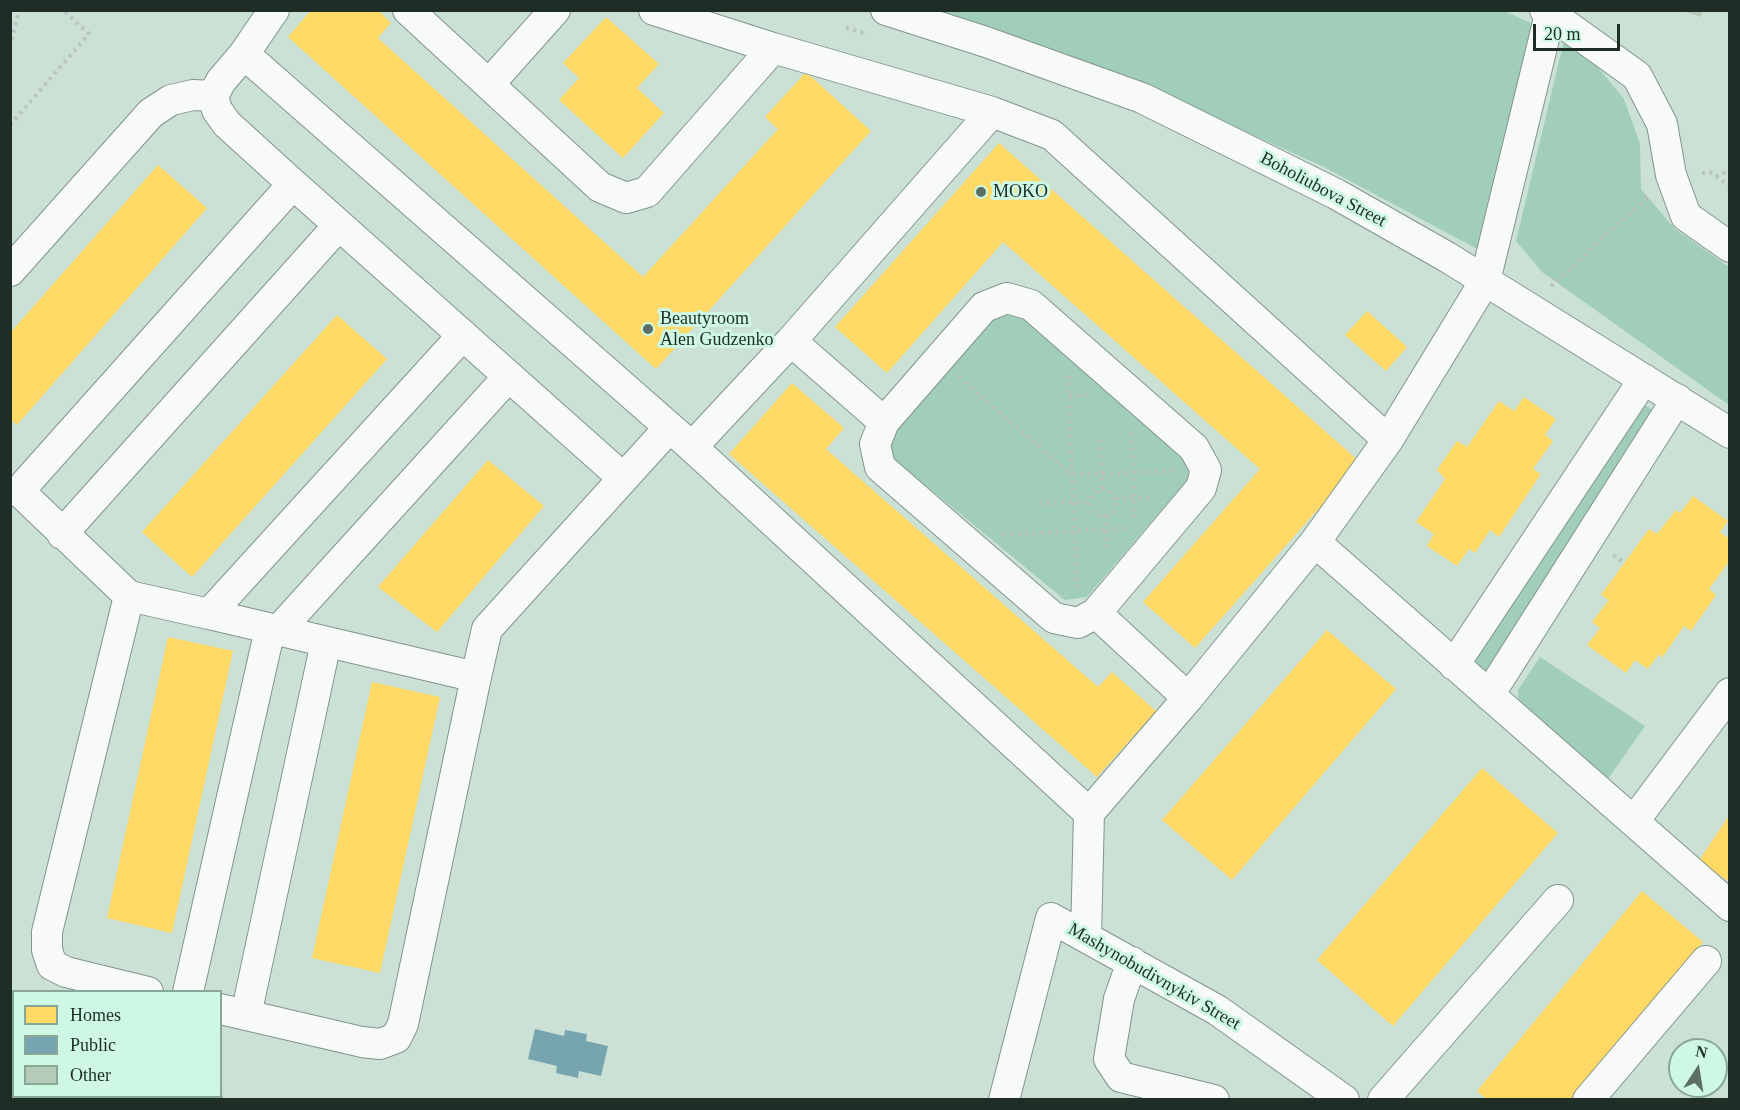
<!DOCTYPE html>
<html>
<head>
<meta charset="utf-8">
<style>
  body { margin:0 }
  #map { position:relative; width:1740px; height:1110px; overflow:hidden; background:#cbe1d6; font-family:"Times New Roman",serif }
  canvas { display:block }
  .frame { position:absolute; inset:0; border:12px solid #1e2e26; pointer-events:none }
  .legend { position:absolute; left:12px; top:990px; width:210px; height:108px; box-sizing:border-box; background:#cef8e3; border:2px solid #88a797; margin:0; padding:8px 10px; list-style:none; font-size:18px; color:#1e2e26 }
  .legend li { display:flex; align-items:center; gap:12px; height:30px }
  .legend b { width:30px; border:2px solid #88a797 }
  .north { position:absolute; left:1668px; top:1038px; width:60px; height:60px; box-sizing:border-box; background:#cef8e3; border:2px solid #88a797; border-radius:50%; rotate:12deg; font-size:16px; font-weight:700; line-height:24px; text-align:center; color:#1e2e26 }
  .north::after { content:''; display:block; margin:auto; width:21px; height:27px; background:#5b6d64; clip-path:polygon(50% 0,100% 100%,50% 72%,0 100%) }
  .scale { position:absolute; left:1533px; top:24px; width:87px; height:27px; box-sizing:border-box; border:3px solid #1e2e26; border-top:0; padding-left:8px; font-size:18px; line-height:21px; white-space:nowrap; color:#1e2e26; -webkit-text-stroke:4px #cef8e3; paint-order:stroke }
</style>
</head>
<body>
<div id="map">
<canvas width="1740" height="1110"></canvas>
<div class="frame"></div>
<ul class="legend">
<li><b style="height:16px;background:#ffd966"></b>Homes</li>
<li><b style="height:16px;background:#76a5af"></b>Public</li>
<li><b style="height:16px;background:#b6cab9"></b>Other</li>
</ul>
<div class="north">N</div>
<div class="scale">20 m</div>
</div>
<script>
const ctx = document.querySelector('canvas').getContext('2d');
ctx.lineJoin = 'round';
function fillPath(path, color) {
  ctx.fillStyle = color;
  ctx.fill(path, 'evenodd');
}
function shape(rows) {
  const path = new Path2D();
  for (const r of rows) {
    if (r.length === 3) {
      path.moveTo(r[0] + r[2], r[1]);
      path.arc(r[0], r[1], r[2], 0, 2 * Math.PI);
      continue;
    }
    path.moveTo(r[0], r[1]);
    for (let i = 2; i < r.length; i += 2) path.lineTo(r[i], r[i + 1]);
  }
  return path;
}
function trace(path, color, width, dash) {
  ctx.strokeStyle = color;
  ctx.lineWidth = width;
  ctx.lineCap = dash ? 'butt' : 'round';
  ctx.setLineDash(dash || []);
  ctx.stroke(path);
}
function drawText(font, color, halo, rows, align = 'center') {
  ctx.font = font + ' "Times New Roman",serif';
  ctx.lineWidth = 6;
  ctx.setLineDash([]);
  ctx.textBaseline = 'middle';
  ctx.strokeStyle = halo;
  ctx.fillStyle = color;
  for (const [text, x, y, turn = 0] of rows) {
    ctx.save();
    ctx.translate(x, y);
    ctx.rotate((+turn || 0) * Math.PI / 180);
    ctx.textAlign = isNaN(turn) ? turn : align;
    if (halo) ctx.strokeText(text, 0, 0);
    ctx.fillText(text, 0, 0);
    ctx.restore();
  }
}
fillPath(shape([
  [1502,10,1533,24,1479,250,1324,167,1151,89,933,11],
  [1564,41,1595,64,1624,99,1640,144,1641,189,1675,229,1729,267,1729,405,1542,272,1516,241],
  [997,311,1019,312,1188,462,1188,479,1087,597,1065,600,890,456,890,433],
  [1642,403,1654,411,1486,671,1477,669,1476,660],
  [1540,657,1645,726,1608,779,1518,699,1518,690]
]), '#a1ceb8');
fillPath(shape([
  [311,10,378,10,391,23,378,38,643,277,778,129,765,117,806,72,871,131,656,369,288,37],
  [606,17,659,64,637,88,664,113,623,158,559,100,579,78,563,63],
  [999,143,1360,462,1195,648,1143,602,1260,469,1003,242,887,373,835,327],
  [158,165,207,208,17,425,10,419,10,333],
  [1367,311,1407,347,1386,371,1345,335],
  [337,315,387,359,192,577,142,532],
  [792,383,844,428,826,449,1098,687,1112,672,1156,711,1097,777,729,454],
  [1524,397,1556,419,1545,435,1553,441,1533,469,1541,474,1499,537,1490,530,1475,553,1469,549,1457,566,1427,546,1434,534,1416,522,1445,479,1437,470,1457,441,1467,447,1499,401,1514,411],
  [488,460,544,506,437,632,378,587],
  [1693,496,1728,521,1720,532,1730,539,1728,554,1730,560,1709,589,1716,595,1691,631,1684,626,1662,658,1659,654,1648,669,1635,660,1626,673,1587,645,1600,628,1592,622,1609,600,1601,595,1649,529,1657,534,1676,510,1680,513],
  [1327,630,1396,689,1232,880,1162,820],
  [168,637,233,651,172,933,107,918],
  [372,682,440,697,380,973,312,958],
  [1482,768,1558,833,1393,1026,1317,960],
  [1730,814,1730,882,1698,862],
  [1642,891,1703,942,1573,1100,1487,1100,1477,1091]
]), '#ffd966');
fillPath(shape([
  [535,1029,564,1036,565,1030,587,1034,586,1041,608,1046,601,1076,579,1071,578,1078,556,1073,557,1066,528,1059]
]), '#76a5af');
fillPath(shape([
  [1680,10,1703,10,1701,17]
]), '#b6cab9');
const minor = shape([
  [274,10,244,54,692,447,1089,813,1086,937],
  [408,10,600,187,626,198,647,192,773,48],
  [654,10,773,48,992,112,1052,135,1388,440,1315,542,1188,698,1089,813],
  [886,10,986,42,1142,98,1336,194,1447,257,1730,433],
  [1545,10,1637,76,1662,124,1671,175,1686,216,1730,247],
  [244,54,221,81,213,96,217,110,227,124,293,184,19,491,129,596,209,614,463,335],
  [489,84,555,10],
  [293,184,623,478],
  [10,271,151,113,171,100,193,95,213,96],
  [791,341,884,422,875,444,880,467,1054,618,1078,623,1096,613,1188,698],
  [884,422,984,307,1007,298,1031,305,1194,448,1206,470,1201,488,1096,613],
  [1388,440,1485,281,1551,10],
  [692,447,791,341,992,112],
  [62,534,339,225],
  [1315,542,1730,906],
  [129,596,47,932,47,950,52,965,66,972,148,992],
  [209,614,476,677,487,629,669,428],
  [278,631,509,376],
  [1454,665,1644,379],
  [1489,695,1677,399],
  [1634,821,1730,693],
  [1132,962,1119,999,1109,1059,1121,1077,1214,1100],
  [188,992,270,629],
  [220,1009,362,1042,380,1044,396,1038,403,1024,476,677],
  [246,1015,326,642],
  [10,1050,14,1051],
  [195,1096,207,1100],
  [1004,1100,1051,918,1217,1010,1344,1100],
  [1383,1100,1558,900],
  [1588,1100,1706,961]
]);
trace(minor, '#83948c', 32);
trace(shape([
  [846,28,868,34],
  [10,47,19,10],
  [10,125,89,34,63,10],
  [1702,173,1710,172,1730,186],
  [1716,177,1730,170],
  [1551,286,1649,196],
  [1070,376,1068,378,1077,590],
  [959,377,1072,475,1173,471],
  [1069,396,1089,395],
  [1132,433,1135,519],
  [1100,440,1102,490],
  [1103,503,13],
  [1116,499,1154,497],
  [1039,504,1090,501],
  [1105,515,1107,553],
  [1003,535,1130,528],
  [1613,555,1625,563]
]), '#bbc2bf', 4, [3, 4.5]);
trace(minor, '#f7faf9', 30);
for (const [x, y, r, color] of [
  [981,192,6,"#5b6d64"],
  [648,329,6,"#5b6d64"]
]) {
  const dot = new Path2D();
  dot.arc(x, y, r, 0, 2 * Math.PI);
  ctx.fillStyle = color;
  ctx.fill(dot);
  trace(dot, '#cef8e3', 2);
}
drawText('18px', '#1e2e26', '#cef8e3', [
  ["Boholiubova Street",1323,190,28],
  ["Mashynobudivnykiv Street",1154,977,30]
]);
drawText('18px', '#1e2e26', '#cef8e3', [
  ["MOKO",993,192],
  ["Beautyroom",660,319],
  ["Alen Gudzenko",660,340]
], 'left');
</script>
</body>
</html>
